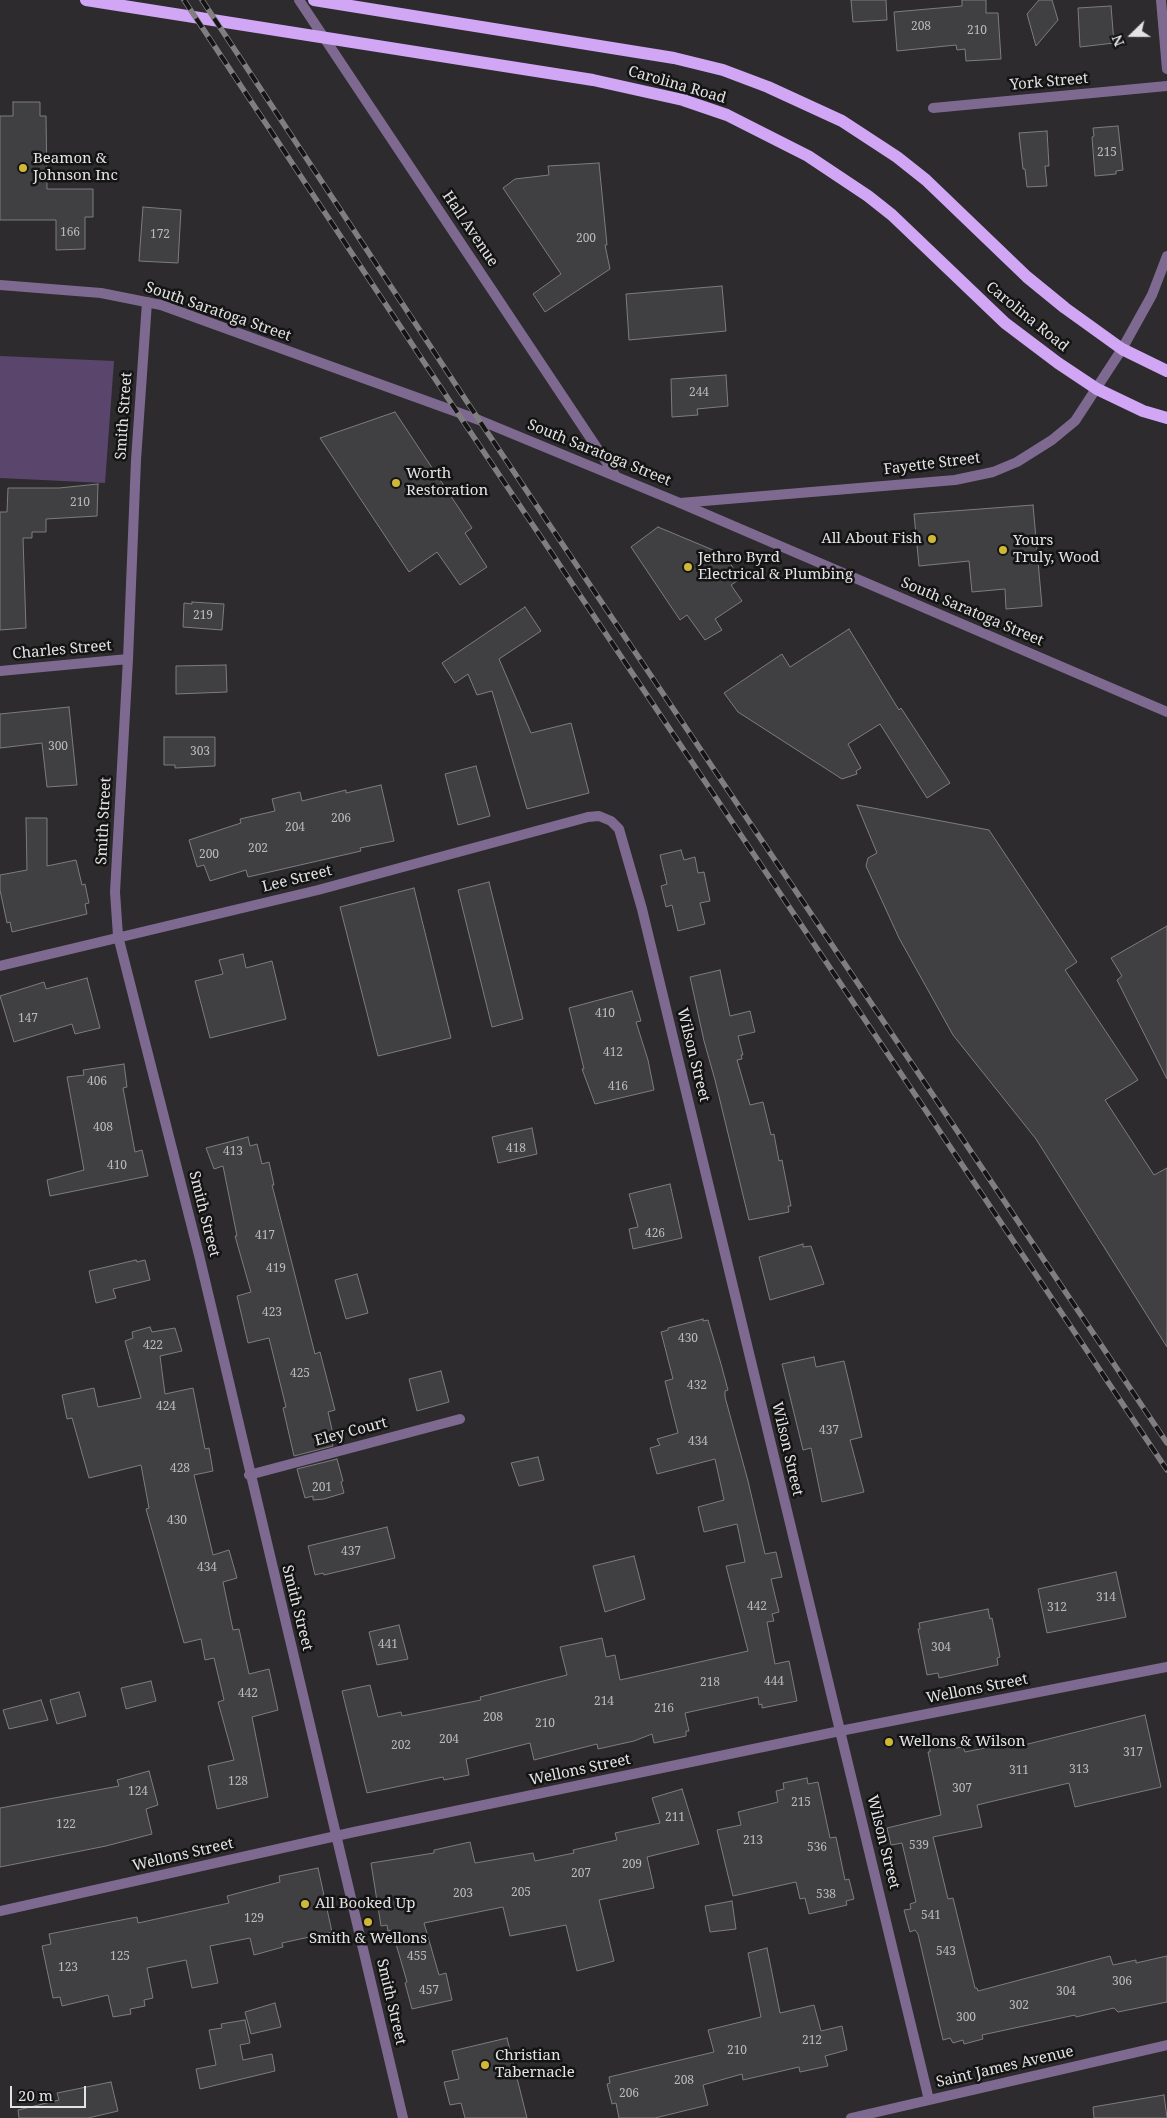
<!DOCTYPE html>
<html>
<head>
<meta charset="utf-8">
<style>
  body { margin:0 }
  #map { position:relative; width:1167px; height:2118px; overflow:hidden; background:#2d2b2e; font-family:"Noto Serif",serif }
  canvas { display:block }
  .north { position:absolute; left:1107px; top:10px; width:50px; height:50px; -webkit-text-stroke:4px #151415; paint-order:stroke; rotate:248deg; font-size:14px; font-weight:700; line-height:20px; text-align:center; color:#e3e3e4 }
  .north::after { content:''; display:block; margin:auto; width:18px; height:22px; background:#e3e3e4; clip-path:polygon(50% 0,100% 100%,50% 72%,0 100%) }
  .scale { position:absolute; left:10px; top:2086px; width:76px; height:22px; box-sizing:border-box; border:2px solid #e3e3e4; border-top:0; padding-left:6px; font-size:15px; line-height:18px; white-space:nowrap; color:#e3e3e4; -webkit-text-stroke:4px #151415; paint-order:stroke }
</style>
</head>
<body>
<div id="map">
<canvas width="1167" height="2118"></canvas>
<div class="north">N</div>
<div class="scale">20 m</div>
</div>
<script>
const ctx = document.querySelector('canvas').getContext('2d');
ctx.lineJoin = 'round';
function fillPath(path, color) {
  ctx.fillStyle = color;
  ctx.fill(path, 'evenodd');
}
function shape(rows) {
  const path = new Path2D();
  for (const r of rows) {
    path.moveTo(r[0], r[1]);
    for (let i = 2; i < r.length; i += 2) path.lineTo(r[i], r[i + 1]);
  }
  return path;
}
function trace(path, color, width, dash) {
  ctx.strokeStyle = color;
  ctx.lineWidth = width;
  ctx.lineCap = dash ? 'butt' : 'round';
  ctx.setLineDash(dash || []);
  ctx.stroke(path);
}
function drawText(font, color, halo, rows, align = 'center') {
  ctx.font = font + ' "Noto Serif",serif';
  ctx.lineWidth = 5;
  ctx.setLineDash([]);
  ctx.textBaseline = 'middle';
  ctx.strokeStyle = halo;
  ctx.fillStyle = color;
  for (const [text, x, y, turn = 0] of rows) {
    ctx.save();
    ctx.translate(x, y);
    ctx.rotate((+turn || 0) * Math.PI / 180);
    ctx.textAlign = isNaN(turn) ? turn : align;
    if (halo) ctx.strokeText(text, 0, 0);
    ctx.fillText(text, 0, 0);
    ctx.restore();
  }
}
fillPath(shape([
  [0,356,114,361,105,483,0,478]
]), '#5a466c');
const building = shape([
  [851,0,886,0,887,20,853,22,851,0],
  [962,0,986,0,986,13,998,13,1001,59,966,61,965,49,957,50,956,45,897,51,894,12,962,6,962,0],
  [1039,0,1052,0,1058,20,1036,46,1027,14,1039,0],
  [1111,6,1114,43,1080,47,1078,8,1111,6],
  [13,102,40,102,40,116,46,116,47,189,93,189,93,217,85,217,85,249,56,250,56,220,0,220,0,116,13,116,13,102],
  [1118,126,1123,170,1116,171,1116,174,1095,176,1092,137,1094,136,1093,128,1118,126],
  [1047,131,1049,166,1045,166,1047,186,1027,187,1025,169,1023,169,1019,133,1047,131],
  [599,163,607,245,605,245,610,269,545,312,533,294,561,274,503,188,515,179,549,175,548,166,599,163],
  [143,207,181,210,178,263,139,261,143,207],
  [722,286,726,331,629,340,626,294,722,286],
  [726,375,728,406,697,409,698,415,672,417,671,379,726,375],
  [395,412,472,528,465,533,487,567,460,585,437,552,409,572,320,438,395,412],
  [98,484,97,516,46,519,46,532,32,532,32,538,23,538,26,628,0,630,0,512,7,512,8,488,59,488,98,484],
  [1033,505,1042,606,1006,609,1005,589,972,592,969,561,919,566,914,514,1033,505],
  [658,527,725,555,740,579,731,585,742,601,715,619,722,630,705,640,687,615,680,620,631,547,658,527],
  [192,602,224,604,222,630,183,627,184,603,192,604,192,602],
  [525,607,541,631,499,659,531,733,571,723,589,793,527,809,492,691,477,695,468,674,455,683,442,663,525,607],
  [849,629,899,710,901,708,950,783,927,798,880,724,848,744,861,768,856,771,857,774,842,779,738,712,724,693,782,654,790,667,849,629],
  [226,665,227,692,176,694,176,666,226,665],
  [69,707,77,785,47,787,42,743,0,748,0,714,69,707],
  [164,737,215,737,215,766,175,768,175,765,164,765,164,737],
  [476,766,490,816,458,825,445,774,476,766],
  [381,785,394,841,360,848,361,851,248,877,246,870,210,881,204,865,197,867,189,840,241,823,240,819,275,811,272,799,300,792,302,801,346,790,346,793,381,785],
  [857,805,989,830,1077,962,1065,970,1138,1080,1105,1100,1154,1175,1167,1168,1167,1347,1036,1139,953,1035,899,938,866,866,868,858,877,853,857,805],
  [26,818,47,818,47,866,76,860,82,885,85,884,89,903,85,904,87,914,12,932,10,922,7,923,0,890,0,875,27,870,26,818],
  [681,850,684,860,695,857,698,873,704,872,710,901,700,903,705,924,678,931,672,905,666,907,661,886,667,884,660,855,681,850],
  [489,882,523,1019,492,1027,458,890,489,882],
  [414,888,451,1038,378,1056,340,907,414,888],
  [1167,926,1167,1079,1117,980,1122,976,1111,958,1167,926],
  [243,954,246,968,272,961,286,1019,210,1038,195,981,223,974,219,960,243,954],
  [720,970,730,1016,750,1011,755,1032,738,1036,743,1055,741,1055,742,1059,737,1060,750,1105,763,1102,771,1135,774,1134,779,1161,782,1160,791,1206,788,1206,789,1212,749,1220,715,1080,704,1041,690,977,720,970],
  [87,978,100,1028,75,1034,72,1024,14,1042,0,996,44,982,46,989,87,978],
  [632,991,641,1021,636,1022,648,1060,654,1090,595,1104,582,1069,584,1069,569,1008,632,991],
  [124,1064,127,1087,123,1088,135,1152,142,1150,148,1176,50,1196,47,1180,84,1170,67,1077,84,1075,83,1070,124,1064],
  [532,1128,537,1154,498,1163,492,1137,532,1128],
  [248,1137,250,1146,257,1144,262,1164,269,1162,274,1185,272,1185,315,1354,320,1352,335,1410,328,1412,333,1434,330,1435,333,1446,294,1456,283,1408,286,1407,269,1338,248,1343,237,1296,251,1292,235,1236,237,1236,223,1166,214,1169,206,1148,248,1137],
  [670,1184,682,1238,633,1249,629,1229,638,1227,629,1194,670,1184],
  [803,1244,803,1247,811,1246,824,1284,770,1300,759,1257,803,1244],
  [136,1260,137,1262,145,1260,150,1280,113,1289,116,1298,96,1303,89,1271,136,1260],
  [357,1274,368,1313,346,1319,335,1280,357,1274],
  [703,1319,703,1321,708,1320,721,1364,728,1390,725,1391,725,1397,748,1481,765,1554,776,1552,782,1577,771,1579,779,1612,772,1614,774,1621,767,1622,775,1664,789,1661,797,1701,762,1708,762,1704,759,1705,758,1697,685,1713,689,1731,686,1731,686,1736,654,1743,652,1734,634,1741,598,1749,597,1744,534,1760,530,1743,466,1759,469,1775,444,1780,443,1777,367,1793,342,1691,370,1685,378,1717,401,1712,402,1716,481,1700,480,1697,567,1675,560,1647,602,1638,606,1657,615,1655,620,1680,748,1651,726,1566,745,1562,737,1524,704,1532,698,1507,724,1500,715,1459,657,1474,650,1448,660,1445,657,1439,678,1433,665,1381,673,1379,661,1332,668,1330,668,1328,703,1319],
  [150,1327,152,1332,175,1328,182,1351,160,1356,165,1394,193,1388,205,1449,209,1448,213,1471,194,1475,213,1555,229,1550,237,1578,223,1582,233,1630,239,1629,249,1674,269,1669,278,1710,252,1717,268,1797,217,1809,208,1766,234,1760,218,1702,224,1700,214,1658,205,1660,201,1639,184,1643,146,1509,149,1508,141,1465,89,1478,72,1418,67,1419,62,1395,94,1388,98,1407,141,1398,125,1341,133,1338,132,1332,150,1327],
  [814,1357,816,1367,844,1361,862,1437,850,1440,864,1492,822,1502,811,1448,803,1450,782,1364,814,1357],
  [441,1371,449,1402,417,1411,409,1379,441,1371],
  [538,1457,544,1480,519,1486,511,1463,538,1457],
  [337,1459,343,1481,341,1482,344,1493,324,1499,313,1500,313,1496,305,1498,297,1469,337,1459],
  [387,1527,395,1558,324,1575,323,1573,315,1575,308,1546,387,1527],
  [634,1556,645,1599,605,1612,593,1566,634,1556],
  [1116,1572,1126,1617,1047,1633,1038,1589,1116,1572],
  [988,1609,990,1619,992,1618,1000,1657,997,1658,998,1665,939,1678,938,1673,927,1675,918,1629,920,1629,919,1623,988,1609],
  [399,1625,408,1659,377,1665,369,1632,399,1625],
  [151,1681,156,1701,126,1709,121,1688,151,1681],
  [79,1692,86,1716,57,1724,50,1700,79,1692],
  [41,1700,48,1720,9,1729,3,1710,41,1700],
  [1145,1715,1161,1787,1075,1807,1069,1783,977,1805,982,1827,933,1837,948,1899,953,1898,975,1988,977,1988,978,1991,1110,1956,1113,1965,1136,1960,1136,1963,1167,1956,1167,2002,1118,2012,1114,2008,1076,2017,1075,2015,982,2035,983,2039,964,2044,963,2040,953,2043,950,2038,943,2040,918,1934,915,1930,910,1932,904,1910,911,1909,910,1904,916,1902,902,1843,891,1845,887,1828,941,1815,928,1752,930,1752,930,1746,955,1741,956,1748,963,1747,965,1752,1019,1741,1020,1746,1145,1715],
  [149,1771,158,1805,146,1809,152,1834,106,1846,0,1867,0,1808,119,1786,117,1780,149,1771],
  [807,1778,808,1784,818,1782,830,1838,836,1837,845,1880,849,1879,854,1899,846,1901,847,1905,809,1914,805,1898,800,1899,796,1882,733,1896,717,1830,741,1825,738,1812,778,1802,776,1791,784,1789,783,1783,807,1778],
  [682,1789,699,1844,647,1857,654,1888,599,1900,614,1961,577,1971,566,1925,510,1936,503,1907,424,1923,439,1975,446,1973,452,2000,412,2009,405,1983,407,1982,392,1930,388,1931,387,1925,381,1926,371,1863,434,1853,434,1850,470,1842,475,1863,533,1853,535,1861,574,1853,573,1850,617,1840,615,1833,660,1823,652,1798,682,1789],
  [318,1868,332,1932,282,1943,283,1947,254,1955,250,1938,210,1946,218,1983,192,1988,186,1960,147,1968,153,1998,144,2000,145,2006,130,2009,131,2014,113,2017,108,1995,62,2006,60,1997,53,1998,42,1946,51,1944,49,1934,137,1917,138,1923,229,1903,227,1896,280,1882,279,1876,318,1868],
  [732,1901,736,1929,710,1932,705,1906,732,1901],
  [767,1948,780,2013,814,2005,821,2031,842,2026,847,2050,825,2056,828,2066,800,2072,799,2067,743,2080,742,2074,703,2085,708,2105,655,2118,619,2118,616,2103,612,2104,607,2084,610,2083,609,2077,714,2052,708,2030,761,2017,748,1953,767,1948],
  [275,2003,281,2027,251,2034,245,2012,275,2003],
  [245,2020,250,2043,240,2045,243,2060,272,2054,275,2071,200,2089,196,2069,216,2065,209,2030,222,2028,221,2024,245,2020],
  [507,2038,527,2118,465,2118,461,2103,450,2105,444,2082,459,2079,452,2051,507,2038],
  [111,2082,118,2111,88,2118,19,2118,18,2110,59,2100,57,2093,111,2082],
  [1164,2095,1167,2118,1094,2118,1093,2107,1164,2095]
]);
fillPath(building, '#403f42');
trace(building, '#7d7c7f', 1);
trace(shape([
  [299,0,615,475],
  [1161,0,1167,69],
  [933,108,1167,86],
  [147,302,136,460,128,659,115,892,118,936,199,1255,403,2118],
  [1122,349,1152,295,1167,256],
  [680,503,1167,712],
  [0,671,128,659],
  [0,966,318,890,588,817,599,816,611,821,619,829,642,909,929,2100],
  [249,1475,460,1419],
  [0,1911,354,1832,840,1731,1167,1667],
  [851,2118,1167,2045]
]), '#7e6a90', 10);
trace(shape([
  [0,285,101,293,161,305,479,420,680,503,955,480,993,472,1017,462,1052,440,1075,421,1122,349]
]), '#7e6a90', 10);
trace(shape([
  [86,0,593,80,683,100,727,115,808,156,868,196,892,215,1005,323,1058,363,1097,389,1143,411,1167,418],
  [314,0,674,58,723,70,768,87,842,121,897,157,926,180,1027,277,1065,308,1122,349,1167,371]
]), '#d0a6f5', 12);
const rail = shape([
  [184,0,457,412,1167,1470],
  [202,0,479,420,1167,1443]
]);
trace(rail, '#807e81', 5.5);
trace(rail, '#151415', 4, [11]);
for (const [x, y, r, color] of [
  [23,168,5,"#d0b837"],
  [396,483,5,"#d0b837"],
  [932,539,5,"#d0b837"],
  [1003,550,5,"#d0b837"],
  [688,567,5,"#d0b837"],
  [889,1742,5,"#d0b837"],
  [305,1904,5,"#d0b837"],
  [368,1922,5,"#d0b837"],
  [485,2065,5,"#d0b837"]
]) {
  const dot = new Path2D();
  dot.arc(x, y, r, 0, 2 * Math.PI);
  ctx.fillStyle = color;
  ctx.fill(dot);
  trace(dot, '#151415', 2);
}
drawText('12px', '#bababc', null, [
  ["208",921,27],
  ["210",977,31],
  ["215",1107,153],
  ["166",70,233],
  ["172",160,235],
  ["200",586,239],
  ["244",699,393],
  ["210",80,503],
  ["219",203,616],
  ["300",58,747],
  ["303",200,752],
  ["206",341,819],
  ["204",295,828],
  ["202",258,849],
  ["200",209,855],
  ["410",605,1014],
  ["147",28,1019],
  ["412",613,1053],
  ["406",97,1082],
  ["416",618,1087],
  ["408",103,1128],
  ["418",516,1149],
  ["413",233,1152],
  ["410",117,1166],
  ["426",655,1234],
  ["417",265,1236],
  ["419",276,1269],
  ["423",272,1313],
  ["430",688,1339],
  ["422",153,1346],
  ["425",300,1374],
  ["432",697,1386],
  ["424",166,1407],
  ["437",829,1431],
  ["434",698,1442],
  ["428",180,1469],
  ["201",322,1488],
  ["430",177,1521],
  ["437",351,1552],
  ["434",207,1568],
  ["314",1106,1598],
  ["442",757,1607],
  ["312",1057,1608],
  ["441",388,1645],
  ["304",941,1648],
  ["444",774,1682],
  ["218",710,1683],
  ["442",248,1694],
  ["214",604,1702],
  ["216",664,1709],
  ["208",493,1718],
  ["210",545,1724],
  ["204",449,1740],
  ["202",401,1746],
  ["317",1133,1753],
  ["313",1079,1770],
  ["311",1019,1771],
  ["128",238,1782],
  ["307",962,1789],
  ["124",138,1792],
  ["215",801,1803],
  ["211",675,1818],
  ["122",66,1825],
  ["213",753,1841],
  ["539",919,1846],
  ["536",817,1848],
  ["209",632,1865],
  ["207",581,1874],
  ["205",521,1893],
  ["203",463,1894],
  ["538",826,1895],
  ["541",931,1916],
  ["129",254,1919],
  ["543",946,1952],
  ["125",120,1957],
  ["455",417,1957],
  ["123",68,1968],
  ["306",1122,1982],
  ["457",429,1991],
  ["304",1066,1992],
  ["302",1019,2006],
  ["300",966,2018],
  ["212",812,2041],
  ["210",737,2051],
  ["208",684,2081],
  ["206",629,2094]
]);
drawText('15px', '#e3e3e4', '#151415', [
  ["York Street",1049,82,-5],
  ["Carolina Road",677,85,16],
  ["Hall Avenue",470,229,56],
  ["South Saratoga Street",218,312,19],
  ["Carolina Road",1027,317,39],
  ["Smith Street",124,416,-86],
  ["South Saratoga Street",599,453,22],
  ["Fayette Street",932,464,-7],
  ["South Saratoga Street",972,612,23],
  ["Charles Street",62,650,-5],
  ["Smith Street",104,821,-87],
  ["Lee Street",297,879,-14],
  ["Wilson Street",693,1055,76],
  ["Smith Street",204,1214,76],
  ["Eley Court",351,1432,-15],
  ["Wilson Street",787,1449,77],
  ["Smith Street",297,1608,76],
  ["Wellons Street",977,1689,-11],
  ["Wellons Street",580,1770,-12],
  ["Wilson Street",883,1842,76],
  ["Wellons Street",183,1855,-13],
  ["Smith Street",391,2002,77],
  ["Saint James Avenue",1005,2067,-13]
]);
drawText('15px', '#e3e3e4', '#151415', [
  ["Beamon &",33,159],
  ["Johnson Inc",33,176],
  ["Worth",406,474],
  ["Restoration",406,491],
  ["All About Fish",922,539,"right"],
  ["Yours",1013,541],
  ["Truly, Wood",1013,558],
  ["Jethro Byrd",698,558],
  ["Electrical & Plumbing",698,575],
  ["Wellons & Wilson",899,1742],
  ["All Booked Up",315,1904],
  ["Smith & Wellons",368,1939,"center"],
  ["Christian",495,2056],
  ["Tabernacle",495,2073]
], 'left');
</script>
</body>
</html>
